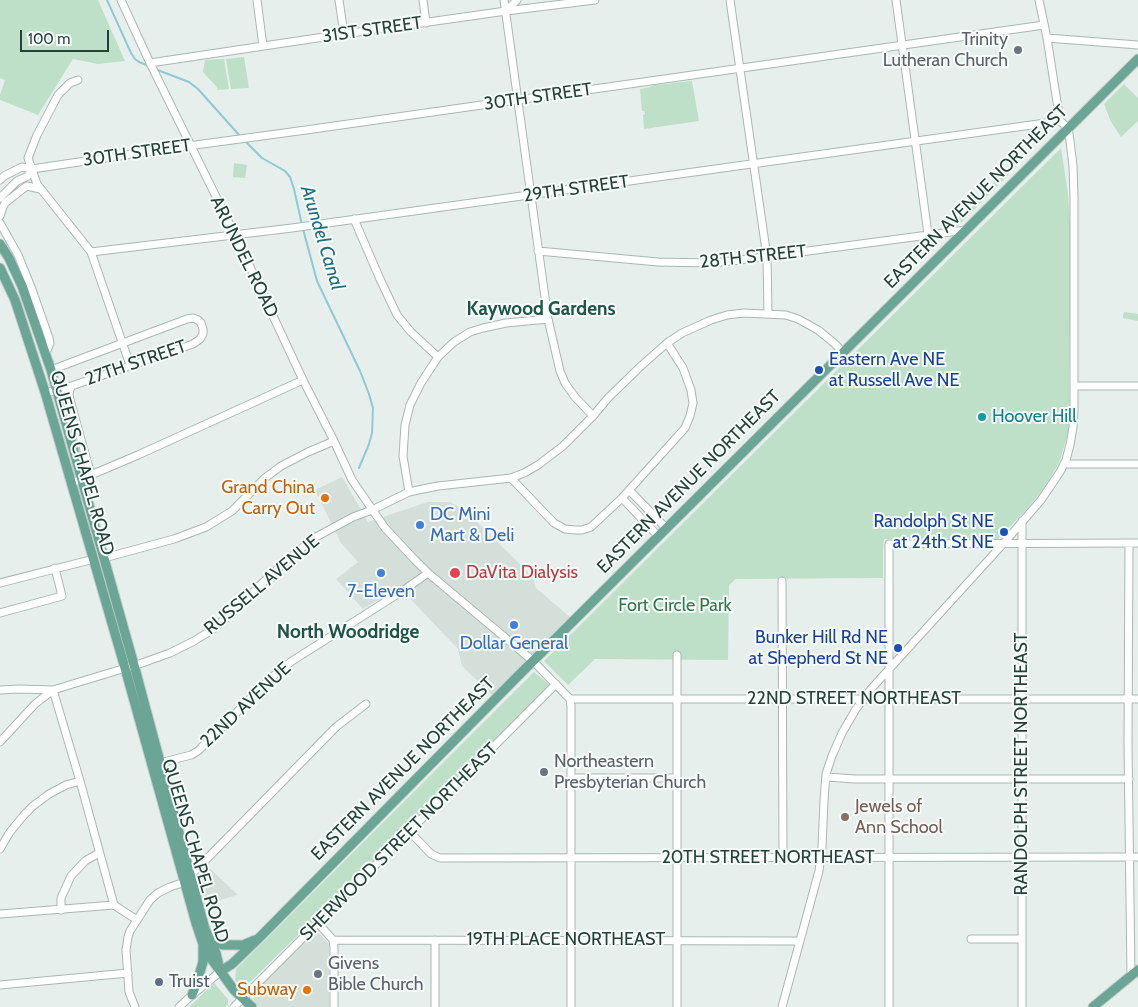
<!DOCTYPE html>
<html>
<head>
<meta charset="utf-8">
<style>
  body { margin:0 }
  #map { position:relative; width:1138px; height:1007px; overflow:hidden; background:#e6efeb; font-family:Cabin,sans-serif }
  canvas { display:block }
  .scale { position:absolute; left:20px; top:30px; width:89px; height:22px; box-sizing:border-box; border:2px solid #24423a; border-top:0; padding-left:6px; font-size:15px; line-height:18px; white-space:nowrap; color:#24423a; -webkit-text-stroke:4px #f7fbf9; paint-order:stroke }
</style>
</head>
<body>
<div id="map">
<canvas width="1138" height="1007"></canvas>
<div class="scale">100 m</div>
</div>
<script>
const ctx = document.querySelector('canvas').getContext('2d');
ctx.lineJoin = 'round';
function fillPath(path, color) {
  ctx.fillStyle = color;
  ctx.fill(path, 'evenodd');
}
function shape(rows) {
  const path = new Path2D();
  for (const r of rows) {
    path.moveTo(r[0], r[1]);
    for (let i = 2; i < r.length; i += 2) path.lineTo(r[i], r[i + 1]);
  }
  return path;
}
function trace(path, color, width, dash) {
  ctx.strokeStyle = color;
  ctx.lineWidth = width;
  ctx.lineCap = dash ? 'butt' : 'round';
  ctx.setLineDash(dash || []);
  ctx.stroke(path);
}
function drawText(font, color, halo, rows, align = 'center') {
  ctx.font = font + ' Cabin,sans-serif';
  ctx.lineWidth = 4;
  ctx.setLineDash([]);
  ctx.textBaseline = 'middle';
  ctx.strokeStyle = halo;
  ctx.fillStyle = color;
  for (const [text, x, y, turn = 0] of rows) {
    ctx.save();
    ctx.translate(x, y);
    ctx.rotate((+turn || 0) * Math.PI / 180);
    ctx.textAlign = isNaN(turn) ? turn : align;
    if (halo) ctx.strokeText(text, 0, 0);
    ctx.fillText(text, 0, 0);
    ctx.restore();
  }
}
fillPath(shape([
  [342,477,368,522,428,502,450,502,466,511,534,578,535,587,572,619,494,697,462,666,458,649,399,587,363,609,336,579,358,562,341,543,315,490],
  [207,866,238,895,201,905,195,879],
  [316,930,329,944,329,1007,260,1007,255,1003,253,998,255,991]
]), '#d4dfda');
fillPath(shape([
  [0,0,98,0,125,61,98,64,73,59,38,115,0,100,0,95,5,80,0,78],
  [244,57,249,88,231,89,226,59],
  [224,59,229,89,218,90,216,86,203,72,205,60],
  [692,81,699,121,644,129,643,115,645,114,644,111,642,111,640,89,650,87,655,85],
  [1124,84,1138,98,1138,121,1121,137,1111,122,1104,104],
  [1061,148,1068,194,1070,224,1070,311,1069,390,1070,412,1068,434,1059,463,1045,487,1027,509,998,539,884,539,883,550,883,578,736,579,729,585,729,590,728,660,595,659,568,685,544,661],
  [1020,160,1020,161,1017,166,961,223,959,224,951,225,1013,163],
  [234,163,247,165,245,178,233,177],
  [1124,312,1138,314,1138,321,1123,318,1123,315],
  [534,672,550,685,376,859,247,985,242,989,235,980,236,969],
  [214,983,228,999,228,1005,226,1007,189,1007]
]), '#bfe0c8');
trace(shape([
  [107,0,131,53,135,59,139,62,149,66],
  [155,69,189,82,198,89,240,136],
  [245,141,262,158,285,171,290,177,294,189,302,225],
  [303,229,317,281,360,371,369,394,373,408,372,433,369,444,359,468]
]), '#8ec9d4', 2);
const minor = shape([
  [121,0,150,63,235,235,303,380,334,441,352,480,385,528,415,560,428,573,533,661,570,699,571,706,571,1007],
  [257,0,263,46],
  [339,0,344,34],
  [423,0,426,23],
  [504,0,548,319,560,371,565,383,575,397,593,416],
  [730,0,767,257,768,313],
  [896,0,928,234],
  [506,11,517,0],
  [1047,38,1138,45],
  [150,63,344,34,506,11,595,0],
  [78,80,70,83,58,95,37,135,28,158,37,184,91,252,130,365],
  [0,180,4,176,22,167,32,169,166,149,306,130,1044,25],
  [0,198,17,181,28,176,32,169],
  [0,216,3,207,5,203,24,188,27,186,40,189],
  [354,219,380,279,397,315,411,332,438,357],
  [0,223,18,255,31,287,49,338,50,343,46,353],
  [538,251,658,262,710,263,733,261,966,230],
  [91,252,292,228,1060,121],
  [71,386,69,394,70,400,91,475],
  [1074,386,1138,386],
  [45,392,57,391,193,344,200,339,203,334,203,329,201,323,198,320,193,318,187,319,51,370],
  [1064,464,1138,464],
  [511,478,554,523,565,529,575,530,582,530,591,527,622,498,685,428,690,416,693,403,691,390,683,368,667,343],
  [72,483,138,455,303,380],
  [629,490,666,528],
  [409,492,403,456,405,425,410,405,421,383,438,357,454,342,470,332,483,328,506,323,548,319],
  [622,498,658,536],
  [1129,544,1128,743,1131,976],
  [104,558,174,539,206,527,232,511,265,478,281,466,308,452,334,441],
  [782,581,783,858],
  [0,583,94,559],
  [0,613,62,596,55,568],
  [677,655,677,1007],
  [0,690,19,689,53,690,142,663,170,653,194,641,212,630,242,604,258,587,293,555,316,537,353,517,372,510,409,492,418,490,438,486,511,478,524,473,538,465,563,446,593,416,608,398,641,366,667,343,682,333,711,320,727,315,744,313,786,315,798,319,818,330,834,343,843,352],
  [570,699,1138,699],
  [0,742,35,704,53,690,80,781,114,905],
  [160,763,191,755,198,751,271,678,292,661,404,590,428,573],
  [826,777,855,779,1129,779],
  [571,778,677,778],
  [409,831,431,854,440,858,1138,857],
  [0,849,10,832,24,815,33,806,49,794,66,785,80,781],
  [190,876,336,727,366,704],
  [114,905,137,920],
  [61,910,61,898,71,876,85,861,99,853],
  [0,914,114,905],
  [318,923,333,940,334,947,334,1007],
  [971,939,1022,939],
  [333,940,800,941],
  [435,940,435,1007],
  [0,985,128,973],
  [135,1007,129,992,126,950,128,937,130,931,150,900,158,893,170,887,185,882],
  [179,1007,192,995,221,971],
  [234,1007,556,684],
  [782,1007,819,871,822,847,824,800,826,774,832,756,842,733,856,709,871,689,1003,544,1041,500,1060,472,1066,460,1070,445,1073,427,1074,411,1074,197,1073,166,1070,141,1068,128,1060,121,1047,38,1039,0],
  [889,1007,889,544,1138,543],
  [1022,1007,1022,521]
]);
const major = shape([
  [0,244,9,258,22,286,51,370,134,665,200,911,205,929,216,953,219,966],
  [0,268,15,300,45,392,125,668,196,923,203,944,210,957,234,990,252,1007],
  [208,938,216,942,223,945,243,945,255,940],
  [221,971,232,964,258,939,518,676,1138,59],
  [192,995,197,982,203,962,203,946],
  [1093,1007,1138,970]
]);
trace(minor, '#a8b8b2', 9);
trace(major, '#c2cac8', 11);
trace(minor, '#fff', 7);
trace(major, '#6aa596', 9);
for (const [x, y, r, color] of [
  [1018,50,5,"#6b7280"],
  [819,370,5,"#1a4fb4"],
  [982,417,5,"#0f9aa8"],
  [325,498,5,"#e8710a"],
  [420,525,5,"#3f7fe0"],
  [1004,532,5,"#1a4fb4"],
  [381,573,5,"#3f7fe0"],
  [455,573,6,"#e0444e"],
  [514,625,5,"#3f7fe0"],
  [898,648,5,"#1a4fb4"],
  [544,772,5,"#6b7280"],
  [845,817,5,"#8d6e63"],
  [318,974,5,"#6b7280"],
  [159,982,5,"#5c6f8a"],
  [307,990,5,"#e8710a"]
]) {
  const dot = new Path2D();
  dot.arc(x, y, r, 0, 2 * Math.PI);
  ctx.fillStyle = color;
  ctx.fill(dot);
  trace(dot, '#f7fbf9', 2);
}
drawText('18px', '#24423a', '#f7fbf9', [
  ["31ST STREET",372,30,-8],
  ["30TH STREET",538,97,-8],
  ["30TH STREET",137,153,-8],
  ["29TH STREET",576,189,-8],
  ["EASTERN AVENUE NORTHEAST",976,197,-45],
  ["ARUNDEL ROAD",244,257,64],
  ["28TH STREET",753,257,-6],
  ["27TH STREET",136,363,-19],
  ["QUEENS CHAPEL ROAD",82,463,74],
  ["EASTERN AVENUE NORTHEAST",689,482,-45],
  ["RUSSELL AVENUE",262,585,-40],
  ["22ND STREET NORTHEAST",854,699],
  ["22ND AVENUE",246,705,-43],
  ["RANDOLPH STREET NORTHEAST",1022,764,-90],
  ["EASTERN AVENUE NORTHEAST",403,769,-45],
  ["SHERWOOD STREET NORTHEAST",399,842,-45],
  ["QUEENS CHAPEL ROAD",195,851,73],
  ["20TH STREET NORTHEAST",768,858],
  ["19TH PLACE NORTHEAST",566,940]
]);
drawText('18px', '#5b616d', '#f7fbf9', [
  ["Trinity",1008,40,"right"],
  ["Lutheran Church",1008,61,"right"],
  ["Northeastern",554,762],
  ["Presbyterian Church",554,783],
  ["Givens",328,964],
  ["Bible Church",328,985]
], 'left');
drawText('18px', '#164399', '#f7fbf9', [
  ["Eastern Ave NE",829,360,"left"],
  ["at Russell Ave NE",829,381,"left"],
  ["Randolph St NE",994,522],
  ["at 24th St NE",994,543],
  ["Bunker Hill Rd NE",888,638],
  ["at Shepherd St NE",888,659]
], 'right');
drawText('18px', '#0d838f', '#f7fbf9', [
  ["Hoover Hill",992,417]
], 'left');
drawText('18px', '#c56008', '#f7fbf9', [
  ["Grand China",315,488],
  ["Carry Out",315,509],
  ["Subway",297,990]
], 'right');
drawText('18px', '#366cbe', '#f7fbf9', [
  ["DC Mini",430,515,"left"],
  ["Mart & Deli",430,536,"left"],
  ["7-Eleven",381,592],
  ["Dollar General",514,644]
]);
drawText('18px', '#be3a42', '#f7fbf9', [
  ["DaVita Dialysis",466,573]
], 'left');
drawText('18px', '#2d7a4b', '#f7fbf9', [
  ["Fort Circle Park",675,606]
]);
drawText('18px', '#785e54', '#f7fbf9', [
  ["Jewels of",855,807],
  ["Ann School",855,828]
], 'left');
drawText('18px', '#4e5e75', '#f7fbf9', [
  ["Truist",169,982]
], 'left');
drawText('italic 19px', '#1c6f80', '#f7fbf9', [
  ["Arundel Canal",322,238,73]
]);
drawText('bold 19px', '#1f5548', '#f7fbf9', [
  ["Kaywood Gardens",541,309],
  ["North Woodridge",348,632]
]);
</script>
</body>
</html>
